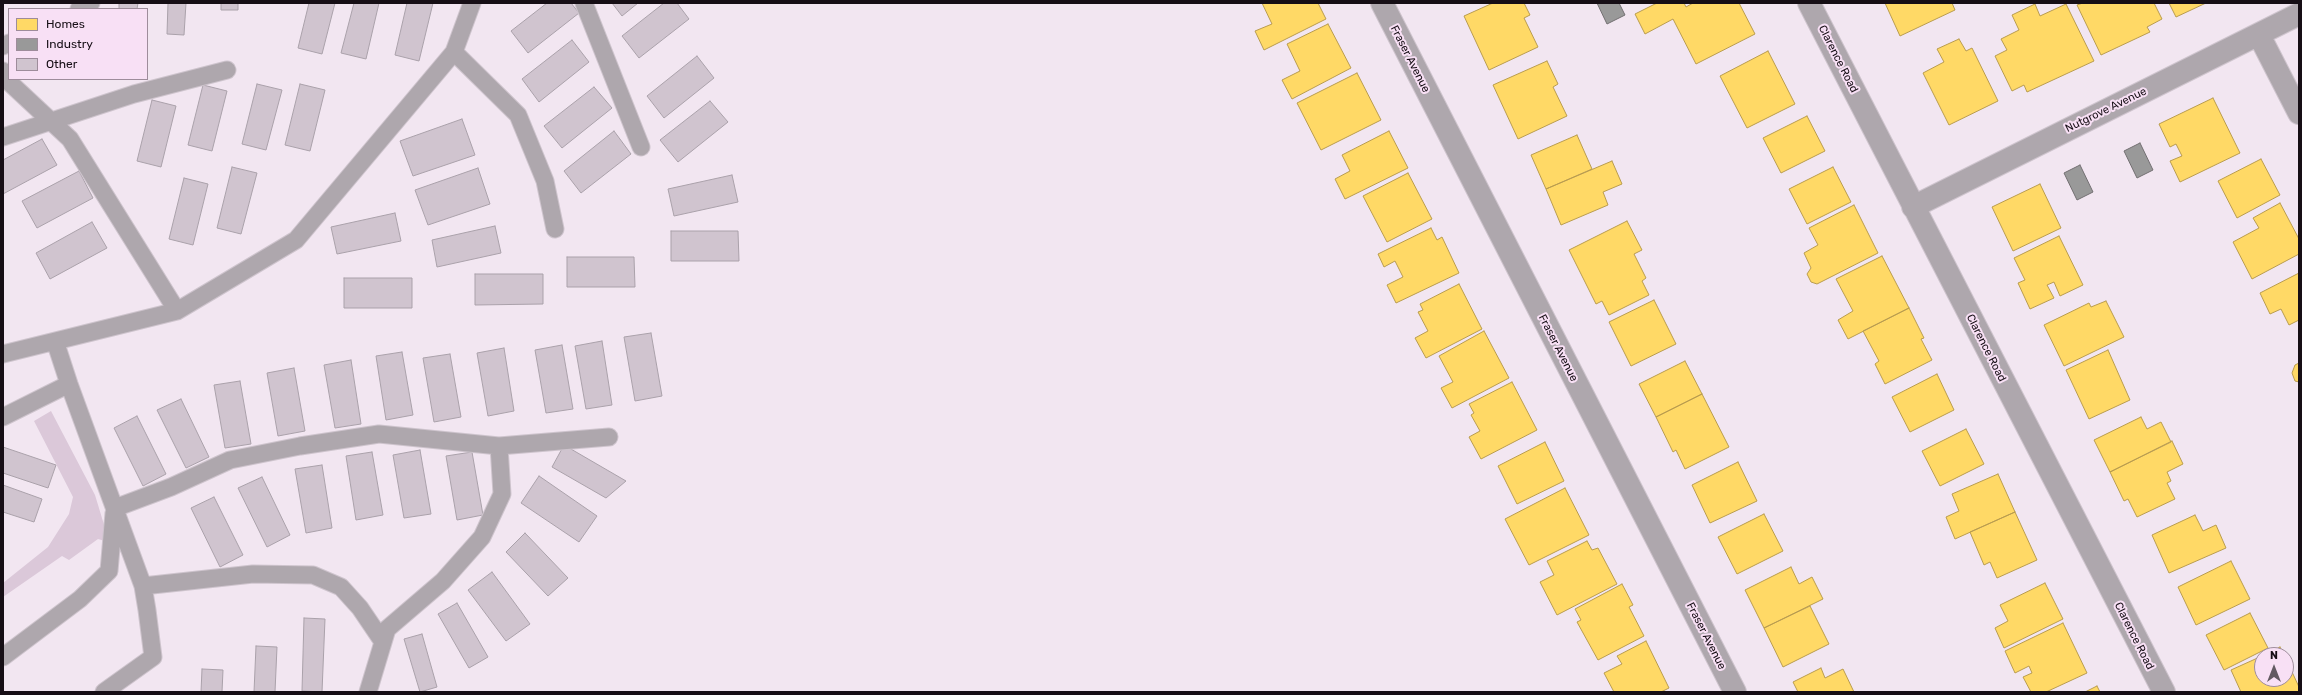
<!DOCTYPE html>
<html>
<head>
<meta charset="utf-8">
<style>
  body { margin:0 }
  #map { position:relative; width:2302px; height:695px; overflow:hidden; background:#f2e6f1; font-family:Rubik,sans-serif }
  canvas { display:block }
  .frame { position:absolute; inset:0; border:4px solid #160e15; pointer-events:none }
  .legend { position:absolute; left:8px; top:8px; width:140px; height:72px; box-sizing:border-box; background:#f8e0f5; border:1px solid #9e8c9b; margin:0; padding:5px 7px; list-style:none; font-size:12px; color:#160e15 }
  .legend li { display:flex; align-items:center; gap:8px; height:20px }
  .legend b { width:20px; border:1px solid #9e8c9b }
  .north { position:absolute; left:2254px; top:647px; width:40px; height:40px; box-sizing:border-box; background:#f8e0f5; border:1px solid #9e8c9b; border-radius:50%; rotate:0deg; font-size:11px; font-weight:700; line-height:16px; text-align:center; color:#160e15 }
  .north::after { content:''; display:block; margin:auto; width:14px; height:18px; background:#635a62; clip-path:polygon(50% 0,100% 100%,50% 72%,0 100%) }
</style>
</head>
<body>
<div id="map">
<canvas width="2302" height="695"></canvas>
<div class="frame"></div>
<ul class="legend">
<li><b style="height:11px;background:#ffd966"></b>Homes</li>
<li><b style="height:11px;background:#999"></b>Industry</li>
<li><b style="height:11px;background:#d0c4cf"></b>Other</li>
</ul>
<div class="north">N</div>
</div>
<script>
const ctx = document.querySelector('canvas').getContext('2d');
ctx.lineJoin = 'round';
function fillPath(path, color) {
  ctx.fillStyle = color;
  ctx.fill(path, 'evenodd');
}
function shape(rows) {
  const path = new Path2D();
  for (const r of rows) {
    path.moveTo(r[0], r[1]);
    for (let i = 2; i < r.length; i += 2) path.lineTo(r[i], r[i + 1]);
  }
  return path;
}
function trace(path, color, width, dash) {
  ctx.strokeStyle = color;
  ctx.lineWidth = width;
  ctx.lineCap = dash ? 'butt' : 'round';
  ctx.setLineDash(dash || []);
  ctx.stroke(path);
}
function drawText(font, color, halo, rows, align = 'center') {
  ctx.font = font + ' Rubik,sans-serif';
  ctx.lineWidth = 4;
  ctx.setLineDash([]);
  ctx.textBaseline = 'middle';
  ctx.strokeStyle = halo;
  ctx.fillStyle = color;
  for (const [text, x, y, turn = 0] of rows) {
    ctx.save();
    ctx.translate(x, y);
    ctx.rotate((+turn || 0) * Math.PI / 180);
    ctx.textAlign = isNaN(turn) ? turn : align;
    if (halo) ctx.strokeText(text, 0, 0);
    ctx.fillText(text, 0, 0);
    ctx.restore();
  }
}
fillPath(shape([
  [51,411,95,495,105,528,105,541,98,539,69,560,62,556,3,597,3,583,48,547,69,514,73,497,34,421]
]), '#dbc8d9');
const homes = shape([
  [1262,3,1318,3,1326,19,1264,50,1255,31,1272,24,1262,3],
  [1493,3,1524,3,1530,15,1524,18,1538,47,1489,70,1464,16,1493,3],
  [1657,3,1684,3,1686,7,1693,3,1739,3,1755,34,1696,64,1673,19,1645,34,1635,14,1657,3],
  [1885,3,1952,3,1955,10,1900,36,1885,3],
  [2083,3,2154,3,2162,19,2147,27,2150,32,2101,55,2077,5,2083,3],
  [2169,3,2206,3,2176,17,2169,3],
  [2035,4,2040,16,2066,4,2094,61,2027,92,2024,85,2012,91,1995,56,2007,50,2001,39,2019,30,2012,15,2035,4],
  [1328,24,1351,68,1292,99,1282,80,1300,71,1287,44,1328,24],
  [1959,39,1966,51,1972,48,1998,101,1949,125,1923,73,1944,62,1937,49,1959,39],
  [1768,51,1795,104,1747,128,1720,76,1768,51],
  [1547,61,1558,84,1553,87,1567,116,1518,139,1493,85,1547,61],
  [1357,73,1381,120,1321,150,1297,103,1357,73],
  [2213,98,2240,153,2180,182,2170,161,2182,156,2176,144,2170,147,2159,124,2213,98],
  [1807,116,1825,151,1781,173,1763,138,1807,116],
  [1389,131,1408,168,1345,199,1335,179,1350,171,1342,155,1389,131],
  [1577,135,1592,169,1546,189,1531,155,1577,135],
  [2261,159,2280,195,2237,218,2218,181,2261,159],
  [1612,161,1622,184,1603,192,1608,205,1561,225,1546,189,1612,161],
  [1833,167,1851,202,1807,224,1789,189,1833,167],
  [1408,173,1432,219,1387,242,1363,196,1408,173],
  [2040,184,2061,228,2013,251,1992,207,2040,184],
  [2280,203,2299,239,2299,254,2252,279,2233,242,2259,228,2253,218,2280,203],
  [1854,205,1878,253,1817,284,1811,282,1807,274,1811,268,1804,253,1818,245,1809,228,1854,205],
  [1627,221,1642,250,1634,254,1646,278,1642,281,1649,295,1609,315,1602,301,1596,304,1569,250,1627,221],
  [1431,228,1437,240,1442,237,1459,273,1396,303,1387,285,1403,277,1395,261,1384,267,1378,254,1431,228],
  [2059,236,2083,285,2060,296,2054,282,2047,285,2054,298,2030,309,2018,283,2025,280,2014,258,2059,236],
  [1882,256,1909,308,1848,339,1838,320,1853,311,1836,279,1882,256],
  [2299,273,2299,320,2289,325,2281,309,2270,314,2260,293,2299,273],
  [1459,284,1482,329,1426,358,1415,338,1428,331,1418,312,1423,310,1420,304,1459,284],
  [1654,300,1676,344,1631,366,1609,322,1654,300],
  [2106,301,2124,337,2064,366,2044,325,2089,303,2091,307,2106,301],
  [1909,308,1924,338,1921,339,1932,360,1885,384,1875,364,1879,361,1863,331,1909,308],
  [1484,331,1509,378,1452,408,1441,388,1453,382,1439,356,1484,331],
  [2108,350,2130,400,2089,419,2066,370,2108,350],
  [1685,361,1702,394,1656,417,1639,384,1685,361],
  [2299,363,2299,382,2295,381,2292,373,2295,365,2299,363],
  [1937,374,1954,410,1910,432,1892,397,1937,374],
  [1512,382,1537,430,1481,459,1469,437,1480,431,1471,415,1474,413,1469,404,1512,382],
  [1702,394,1729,447,1685,469,1676,450,1673,452,1656,417,1702,394],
  [2141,417,2147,429,2161,422,2171,442,2110,472,2094,440,2141,417],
  [1966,429,1984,464,1940,486,1922,451,1966,429],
  [2172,441,2183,464,2167,472,2171,481,2167,483,2175,499,2137,517,2128,499,2124,501,2110,472,2172,441],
  [1545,442,1564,481,1517,504,1498,466,1545,442],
  [1738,462,1757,501,1710,523,1692,485,1738,462],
  [1998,474,2015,512,1955,539,1946,517,1959,511,1952,494,1998,474],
  [1565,488,1589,535,1529,565,1505,519,1565,488],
  [2015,512,2037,560,1997,578,1990,562,1984,565,1970,532,2015,512],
  [1764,514,1783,551,1737,574,1718,537,1764,514],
  [2195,515,2203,531,2216,525,2226,548,2169,573,2152,535,2195,515],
  [1587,541,1592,550,1598,548,1617,584,1557,615,1540,582,1554,575,1547,561,1587,541],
  [2231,561,2250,599,2196,625,2178,587,2231,561],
  [1791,567,1799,584,1812,577,1823,599,1764,628,1745,590,1791,567],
  [2045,583,2063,619,2004,648,1995,628,2008,621,2000,605,2045,583],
  [1622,584,1633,605,1629,607,1644,636,1598,660,1577,622,1581,620,1575,609,1622,584],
  [1810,606,1829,644,1783,667,1764,628,1810,606],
  [2250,613,2268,648,2224,670,2206,635,2250,613],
  [2063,623,2087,673,2046,692,2031,692,2023,677,2032,673,2029,666,2015,673,2005,651,2063,623],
  [1646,641,1669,688,1661,692,1614,692,1604,673,1622,664,1617,656,1646,641],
  [2280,647,2284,655,2264,655,2280,647],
  [2262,656,2262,679,2286,679,2286,659,2299,687,2299,692,2241,692,2231,670,2262,656],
  [1821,668,1825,678,1843,669,1854,692,1798,692,1793,682,1821,668],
  [2097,686,2100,692,2085,692,2097,686]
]);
fillPath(homes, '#ffd966');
trace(homes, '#b99c4e', 1);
const industry = shape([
  [1597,3,1619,3,1625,15,1607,24,1597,3],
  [2140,143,2153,170,2137,178,2124,151,2140,143],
  [2080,165,2093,192,2077,200,2064,173,2080,165]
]);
fillPath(industry, '#999');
trace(industry, '#726f71', 1);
const building = shape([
  [119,3,138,3,137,9,119,9,119,3],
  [168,3,186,3,184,35,167,34,168,3],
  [221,3,238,3,238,10,221,10,221,3],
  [309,3,335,3,322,54,298,48,309,3],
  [354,3,379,3,366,59,341,53,354,3],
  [407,3,433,3,419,61,395,55,407,3],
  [547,3,571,3,579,13,528,53,511,31,547,3],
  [612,3,638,3,622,16,612,3],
  [664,3,677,3,689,19,639,58,622,36,664,3],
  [572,40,589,62,539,102,522,79,572,40],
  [697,56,714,78,664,118,647,96,697,56],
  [257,84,282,90,266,150,242,144,257,84],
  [300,84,325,90,310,151,285,145,300,84],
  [203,85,227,91,212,151,188,145,203,85],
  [594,87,612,108,562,148,544,126,594,87],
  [152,100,176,106,161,167,137,161,152,100],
  [710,101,728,122,678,162,660,140,710,101],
  [462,119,475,155,413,176,400,141,462,119],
  [614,131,631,154,581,193,564,171,614,131],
  [42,139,57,165,3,194,3,160,42,139],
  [232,167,257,173,241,234,217,228,232,167],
  [478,168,490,204,428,225,415,190,478,168],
  [79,171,93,198,37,228,22,201,79,171],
  [732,175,738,202,674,216,668,189,732,175],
  [184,178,208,184,193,245,169,239,184,178],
  [395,213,401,241,337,254,331,227,395,213],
  [92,222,107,248,50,279,36,253,92,222],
  [495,226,501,253,437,267,432,240,495,226],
  [671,231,738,231,739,261,671,261,671,231],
  [567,257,634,257,635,287,567,287,567,257],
  [475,274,543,274,543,304,475,305,475,274],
  [344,278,412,278,412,308,344,308,344,278],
  [651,333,662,396,635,401,624,337,651,333],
  [602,341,612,405,586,409,575,346,602,341],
  [562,345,573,409,546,413,535,350,562,345],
  [504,348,514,411,488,416,477,353,504,348],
  [402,352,413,415,386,420,376,356,402,352],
  [450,354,461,417,434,422,423,358,450,354],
  [351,360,361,424,335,428,324,365,351,360],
  [294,368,305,431,278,436,267,373,294,368],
  [240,381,251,444,225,448,214,385,240,381],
  [181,399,209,457,186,468,157,410,181,399],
  [137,416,166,474,143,486,114,428,137,416],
  [564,445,626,481,606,498,552,467,564,445],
  [3,447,56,465,48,488,3,473,3,447],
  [420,450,431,514,404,518,393,455,420,450],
  [372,452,383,515,356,520,346,456,372,452],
  [472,452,483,515,457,520,446,456,472,452],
  [322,465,332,528,306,533,295,469,322,465],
  [539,476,597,516,579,542,521,503,539,476],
  [262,477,290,535,267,547,238,488,262,477],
  [3,485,42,499,34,522,3,512,3,485],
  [214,497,243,555,220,567,191,508,214,497],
  [525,533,568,578,548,596,506,552,525,533],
  [492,572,530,624,506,641,468,590,492,572],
  [457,603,488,657,469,668,438,614,457,603],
  [304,618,325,619,322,692,302,691,304,618],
  [422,634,437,687,420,692,404,639,422,634],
  [256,646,277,647,275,692,254,692,256,646],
  [202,669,223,670,222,692,201,692,202,669]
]);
fillPath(building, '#d0c4cf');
trace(building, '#aaa1aa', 1);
const service = shape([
  [584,3,641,147],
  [79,9,91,3],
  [3,46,9,43],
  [454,52,518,115,545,181,555,229],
  [3,71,10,83,70,139,177,311],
  [3,137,134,94,227,70],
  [55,341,69,384,143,586,147,610,153,657,104,692],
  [3,354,177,311,296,240,454,52,472,3],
  [3,417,69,384],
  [115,508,171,487,230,460,300,446,379,434,499,446,609,437],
  [143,586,253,574,313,575,341,587,360,608,383,642],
  [3,657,80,599,109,571,114,513],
  [368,692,387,629,443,581,482,537,502,494,499,446]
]);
const minor = shape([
  [1382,3,1735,692],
  [1809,3,2164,692],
  [2259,35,2299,113],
  [1913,207,2299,14]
]);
trace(service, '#cec4cd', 19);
trace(minor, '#cec4cd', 24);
trace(service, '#aea7ad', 17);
trace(minor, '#aea7ad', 22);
drawText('11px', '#160e15', '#f8e0f5', [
  ["Fraser Avenue",1410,59,63],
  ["Clarence Road",1838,59,63],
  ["Nutgrove Avenue",2106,110,-26],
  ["Fraser Avenue",1558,348,63],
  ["Clarence Road",1986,348,63],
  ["Fraser Avenue",1706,636,63],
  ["Clarence Road",2134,636,63]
]);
</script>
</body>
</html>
